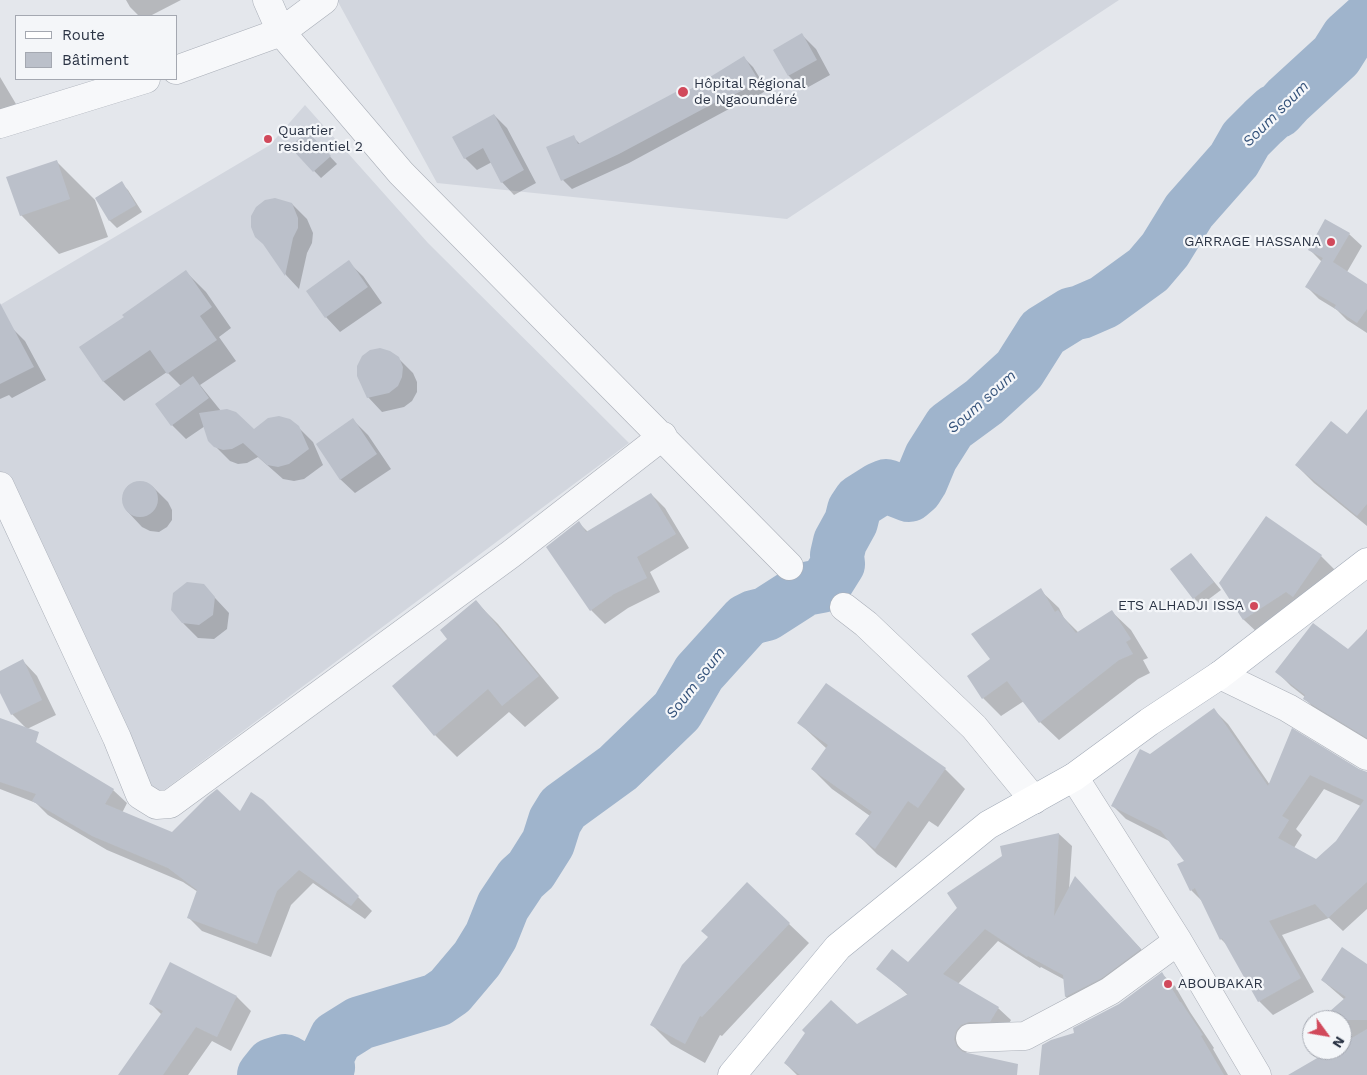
<!DOCTYPE html>
<html>
<head>
<meta charset="utf-8">
<style>
  body { margin:0 }
  #map { position:relative; width:1367px; height:1075px; overflow:hidden; background:#e4e7ec; font-family:"Work Sans",sans-serif }
  canvas { display:block }
  .legend { position:absolute; left:15px; top:15px; width:162px; height:65px; box-sizing:border-box; background:#f4f6f9; border:1px solid #a4a8b1; margin:0; padding:6px 9px; list-style:none; font-size:15px; color:#2b3445 }
  .legend li { display:flex; align-items:center; gap:10px; height:25px }
  .legend b { width:25px; border:1px solid #a4a8b1 }
  .north { position:absolute; left:1302px; top:1010px; width:50px; height:50px; box-sizing:border-box; background:#f4f6f9; border:1px solid #a4a8b1; border-radius:50%; rotate:122deg; font-size:14px; font-weight:700; line-height:20px; text-align:center; color:#2b3445 }
  .north::after { content:''; display:block; margin:auto; width:18px; height:22px; background:#d1495b; clip-path:polygon(50% 0,100% 100%,50% 72%,0 100%) }
</style>
</head>
<body>
<div id="map">
<canvas width="1367" height="1075"></canvas>
<ul class="legend">
<li><b style="height:6px;background:#fff"></b>Route</li>
<li><b style="height:14px;background:#bbc0ca"></b>Bâtiment</li>
</ul>
<div class="north">N</div>
</div>
<script>
const ctx = document.querySelector('canvas').getContext('2d');
ctx.lineJoin = 'round';
function fillPath(path, color) {
  ctx.fillStyle = color;
  ctx.fill(path, 'evenodd');
}
function shape(rows) {
  const path = new Path2D();
  for (const r of rows) {
    if (r.length === 3) {
      path.moveTo(r[0] + r[2], r[1]);
      path.arc(r[0], r[1], r[2], 0, 2 * Math.PI);
      continue;
    }
    path.moveTo(r[0], r[1]);
    for (let i = 2; i < r.length; i += 2) path.lineTo(r[i], r[i + 1]);
  }
  return path;
}
function trace(path, color, width, dash) {
  ctx.strokeStyle = color;
  ctx.lineWidth = width;
  ctx.lineCap = dash ? 'butt' : 'round';
  ctx.setLineDash(dash || []);
  ctx.stroke(path);
}
function drawText(font, color, halo, rows, align = 'center') {
  ctx.font = font + ' "Work Sans",sans-serif';
  ctx.lineWidth = 4.5;
  ctx.setLineDash([]);
  ctx.textBaseline = 'middle';
  ctx.strokeStyle = halo;
  ctx.fillStyle = color;
  for (const [text, x, y, turn = 0] of rows) {
    ctx.save();
    ctx.translate(x, y);
    ctx.rotate((+turn || 0) * Math.PI / 180);
    ctx.textAlign = isNaN(turn) ? turn : align;
    if (halo) ctx.strokeText(text, 0, 0);
    ctx.fillText(text, 0, 0);
    ctx.restore();
  }
}
fillPath(shape([
  [337,0,1119,0,787,219,437,183],
  [305,105,428,243,629,443,160,793,144,791,0,482,0,305,270,145]
]), '#d2d6de');
fillPath(shape([
  [126,0,181,0,150,16,139,16,130,7],
  [802,35,816,49,830,75,803,90,789,76,774,50],
  [744,58,753,67,767,90,743,105,740,103,629,163,572,189,563,180,573,137,580,144,687,87,690,90],
  [0,77,16,104,0,113],
  [494,115,507,128,536,183,514,195,502,182,492,162,477,170,465,158],
  [307,132,337,164,321,178,291,147],
  [56,161,95,200,108,237,59,254,21,215],
  [121,183,128,190,142,212,117,228,110,221,96,198],
  [292,204,307,219,313,233,312,243,307,253,299,289,286,275,267,247],
  [1349,234,1362,246,1347,272,1367,285,1367,333,1347,320,1337,310,1319,299,1307,287,1322,262,1309,249],
  [348,262,363,276,382,303,340,332,326,317],
  [186,272,206,292,231,328,219,337,236,361,200,385,221,411,254,431,298,427,313,442,323,465,304,479,294,481,283,479,258,457,247,463,238,464,230,461,209,440,205,426,186,439,172,425,181,386,167,372,124,401,104,382,81,347,125,318],
  [12,328,25,341,46,380,12,398,9,395,0,399,0,335],
  [398,358,413,373,417,382,417,392,412,401,404,407,382,412,368,397],
  [1367,411,1367,526,1314,483,1296,465,1347,436],
  [353,420,368,435,391,469,355,493,340,479],
  [136,482,145,482,153,487,168,502,172,510,172,520,167,527,159,532,150,531,142,527,127,511,123,503,123,494,128,486],
  [651,494,665,508,689,548,650,572,660,592,628,608,605,624,591,610,579,523,588,532],
  [1191,554,1221,590,1201,605,1194,598],
  [1321,556,1336,571,1259,634,1244,620,1221,583],
  [203,585,229,613,227,629,214,639,198,638,183,623],
  [1040,590,1059,608,1064,618,1079,633,1112,612,1131,630,1148,658,1143,660,1150,673,1138,679,1059,740,1040,722,1024,701,1001,716,983,698,992,659],
  [476,602,498,624,559,698,525,727,509,712,457,757,435,735,393,686,449,639],
  [1367,629,1367,742,1319,713,1305,699,1305,697,1291,686,1277,672,1350,652],
  [23,661,37,676,56,715,27,729,12,714,0,690,0,672],
  [1214,710,1228,724,1270,785,1292,730,1359,771,1367,773,1367,809,1324,789,1296,829,1302,835,1294,848,1316,861,1367,815,1367,909,1343,931,1329,918,1282,935,1314,992,1273,1015,1259,1001,1229,947,1221,939,1203,902,1191,890,1186,861,1171,842,1126,819,1112,805,1150,756],
  [799,723,945,769,965,789,938,827,929,821,896,868,877,854,857,834,870,816,832,789,812,769,827,749],
  [0,729,113,790,127,803,122,813,172,834,240,813,262,801,372,911,365,919,313,883,291,905,271,957,202,931,188,917,198,892,183,882,107,850,48,815,36,803,0,789],
  [1059,834,1072,846,1069,890,1087,891,1153,962,1078,1009,1066,997,1065,980,1041,967,1040,968,998,941,958,984,998,1008,1011,1020,1003,1034,969,1043,966,1051,967,1054,1000,1075,797,1075,785,1063,857,1026,908,995,878,968,908,964,1003,856,1001,847],
  [747,884,809,943,722,1036,720,1035,705,1063,671,1044,651,1024],
  [1162,974,1175,986,1190,1012,1214,1048,1213,1049,1228,1075,1040,1075,1075,1034,1120,1005],
  [1367,976,1367,1075,1311,1075,1334,1050,1342,1050,1342,1020,1322,1020,1345,1000,1322,980],
  [237,997,251,1011,231,1051,212,1041,188,1075,125,1075,162,1015,150,1003]
]), '#0003');
trace(shape([
  [264,1075,272,1065,285,1061,310,1075],
  [322,1075,328,1067,326,1059,336,1038,360,1023,437,1000,450,991,477,959,491,936,503,906,521,879,531,870,548,843,555,821,563,808,618,768,677,711,699,673,746,621,754,617,766,614,805,589,821,586,828,580,838,564,837,555,840,542,851,522,854,510,860,501,879,489,886,486,909,495,916,489,921,481,931,457,950,427,984,402,1019,370,1043,332,1072,314,1081,312,1104,302,1148,270,1165,250,1189,211,1234,160,1246,139,1263,122,1275,111,1278,111,1288,100,1336,56,1348,37,1367,20]
]), '#9fb4cc', 54);
fillPath(shape([
  [802,33,817,60,788,76,773,50],
  [744,56,759,81,732,96,731,94,619,154,561,181,546,147,574,135,578,144,687,86,689,90],
  [494,114,524,170,501,183,483,148,464,159,452,137],
  [307,131,331,156,313,172,290,147],
  [57,160,70,199,20,216,6,177],
  [122,181,136,205,109,221,95,198],
  [275,198,292,203,298,218,298,228,293,238,285,276,263,244,255,237,251,227,251,216,256,207,265,200],
  [1325,219,1350,233,1333,262,1367,284,1367,309,1357,323,1334,308,1336,305,1305,287,1323,258,1308,250],
  [349,260,368,287,325,318,306,291],
  [186,270,212,307,200,316,217,340,167,374,150,350,103,382,79,347,124,317,122,315],
  [0,303,34,367,0,384],
  [380,348,390,351,399,357,403,367,402,377,398,386,389,393,367,398,357,376,357,366,362,356,370,350],
  [193,376,209,398,171,426,155,404],
  [227,409,236,412,254,429,268,418,279,416,290,419,299,426,309,449,289,464,278,467,267,465,243,443,232,449,223,450,214,447,208,441,199,413],
  [1367,409,1367,504,1357,516,1295,465,1331,421,1347,434],
  [353,418,377,454,340,480,316,444],
  [140,499,18],
  [651,493,676,534,637,557,647,578,614,594,590,611,546,547,579,521,586,532],
  [1266,516,1322,555,1293,597,1286,592,1243,620,1219,583],
  [1191,553,1214,582,1193,599,1170,569],
  [187,582,204,584,215,597,213,615,199,625,182,623,171,610,173,593],
  [1041,588,1055,612,1058,610,1076,633,1112,610,1131,639,1126,642,1133,654,1119,660,1039,723,1007,681,982,699,967,676,990,659,971,634],
  [476,600,539,676,502,706,488,689,434,736,392,686,447,639,440,630],
  [1313,623,1348,649,1367,630,1367,738,1303,699,1305,695,1275,672],
  [23,659,42,700,11,715,0,693,0,671],
  [826,683,946,768,918,808,908,801,875,849,855,834,872,812,811,769,828,745,797,723],
  [1214,708,1268,786,1292,728,1359,769,1367,772,1367,882,1328,918,1315,904,1269,921,1301,978,1258,1002,1222,938,1220,940,1195,888,1190,891,1177,864,1184,861,1161,831,1111,806,1140,749,1150,754],
  [1310,775,1364,800,1336,841,1316,859,1278,838,1289,820,1282,816],
  [0,718,39,732,36,742,114,789,105,804,172,832,207,797,217,789,240,811,251,792,263,800,359,896,351,906,299,870,277,891,257,944,187,918,197,890,168,868,92,836,32,801,36,794,0,782],
  [1059,833,1054,916,1075,876,1141,949,1102,978,1065,997,1063,975,1028,956,1027,957,985,929,943,974,999,1007,990,1022,969,1022,961,1025,956,1031,954,1039,957,1047,963,1052,1018,1064,1017,1075,800,1075,784,1063,805,1033,802,1030,831,1000,857,1024,908,994,876,969,892,949,908,962,957,908,947,893,1002,856,1000,846],
  [747,882,790,923,702,1017,700,1016,685,1044,650,1025,682,965,708,937,701,931],
  [1342,947,1367,964,1367,1020,1320,1020,1346,997,1321,980],
  [170,962,237,996,217,1037,196,1027,163,1075,118,1075,163,1011,149,1004],
  [1162,972,1180,1002,1181,1002,1203,1035,1201,1036,1224,1075,1039,1075,1042,1045,1051,1040,1074,1033,1073,1028,1119,1004],
  [1367,1029,1367,1075,1288,1075,1331,1050,1342,1050,1342,1044]
]), '#bbc0ca');
const minor = shape([
  [267,0,281,32,324,0],
  [176,70,281,32,401,173,789,566],
  [0,124,146,79],
  [0,486,117,738,140,795,156,805,170,804,511,554,663,436],
  [844,607,866,624,974,727,1034,800],
  [1220,675,1288,708,1367,756],
  [1074,777,1178,941,1257,1075],
  [970,1038,1025,1036,1110,991,1178,941]
]);
const major = shape([
  [732,1075,838,947,988,825,1074,777,1149,722,1220,675,1367,562]
]);
trace(minor, '#a9aeb7', 29);
trace(major, '#a3abb8', 29);
trace(minor, '#f7f8fa', 28);
trace(major, '#fff', 28);
for (const [x, y, r, color] of [
  [683,92,6,"#d1495b"],
  [268,139,5,"#d1495b"],
  [1331,242,5,"#d1495b"],
  [1254,606,5,"#d1495b"],
  [1168,984,5,"#d1495b"]
]) {
  const dot = new Path2D();
  dot.arc(x, y, r, 0, 2 * Math.PI);
  ctx.fillStyle = color;
  ctx.fill(dot);
  trace(dot, '#f4f6f9', 2);
}
drawText('14px', '#2b3445', '#f4f6f9', [
  ["Hôpital Régional",694,84],
  ["de Ngaoundéré",694,100],
  ["Quartier",278,131],
  ["residentiel 2",278,147],
  ["GARRAGE HASSANA",1321,242,"right"],
  ["ETS ALHADJI ISSA",1244,606,"right"],
  ["ABOUBAKAR",1178,984]
], 'left');
drawText('italic 15px', '#34527a', '#f4f6f9', [
  ["Soum soum",1276,114,-45],
  ["Soum soum",982,402,-42],
  ["Soum soum",696,683,-52]
]);
</script>
</body>
</html>
